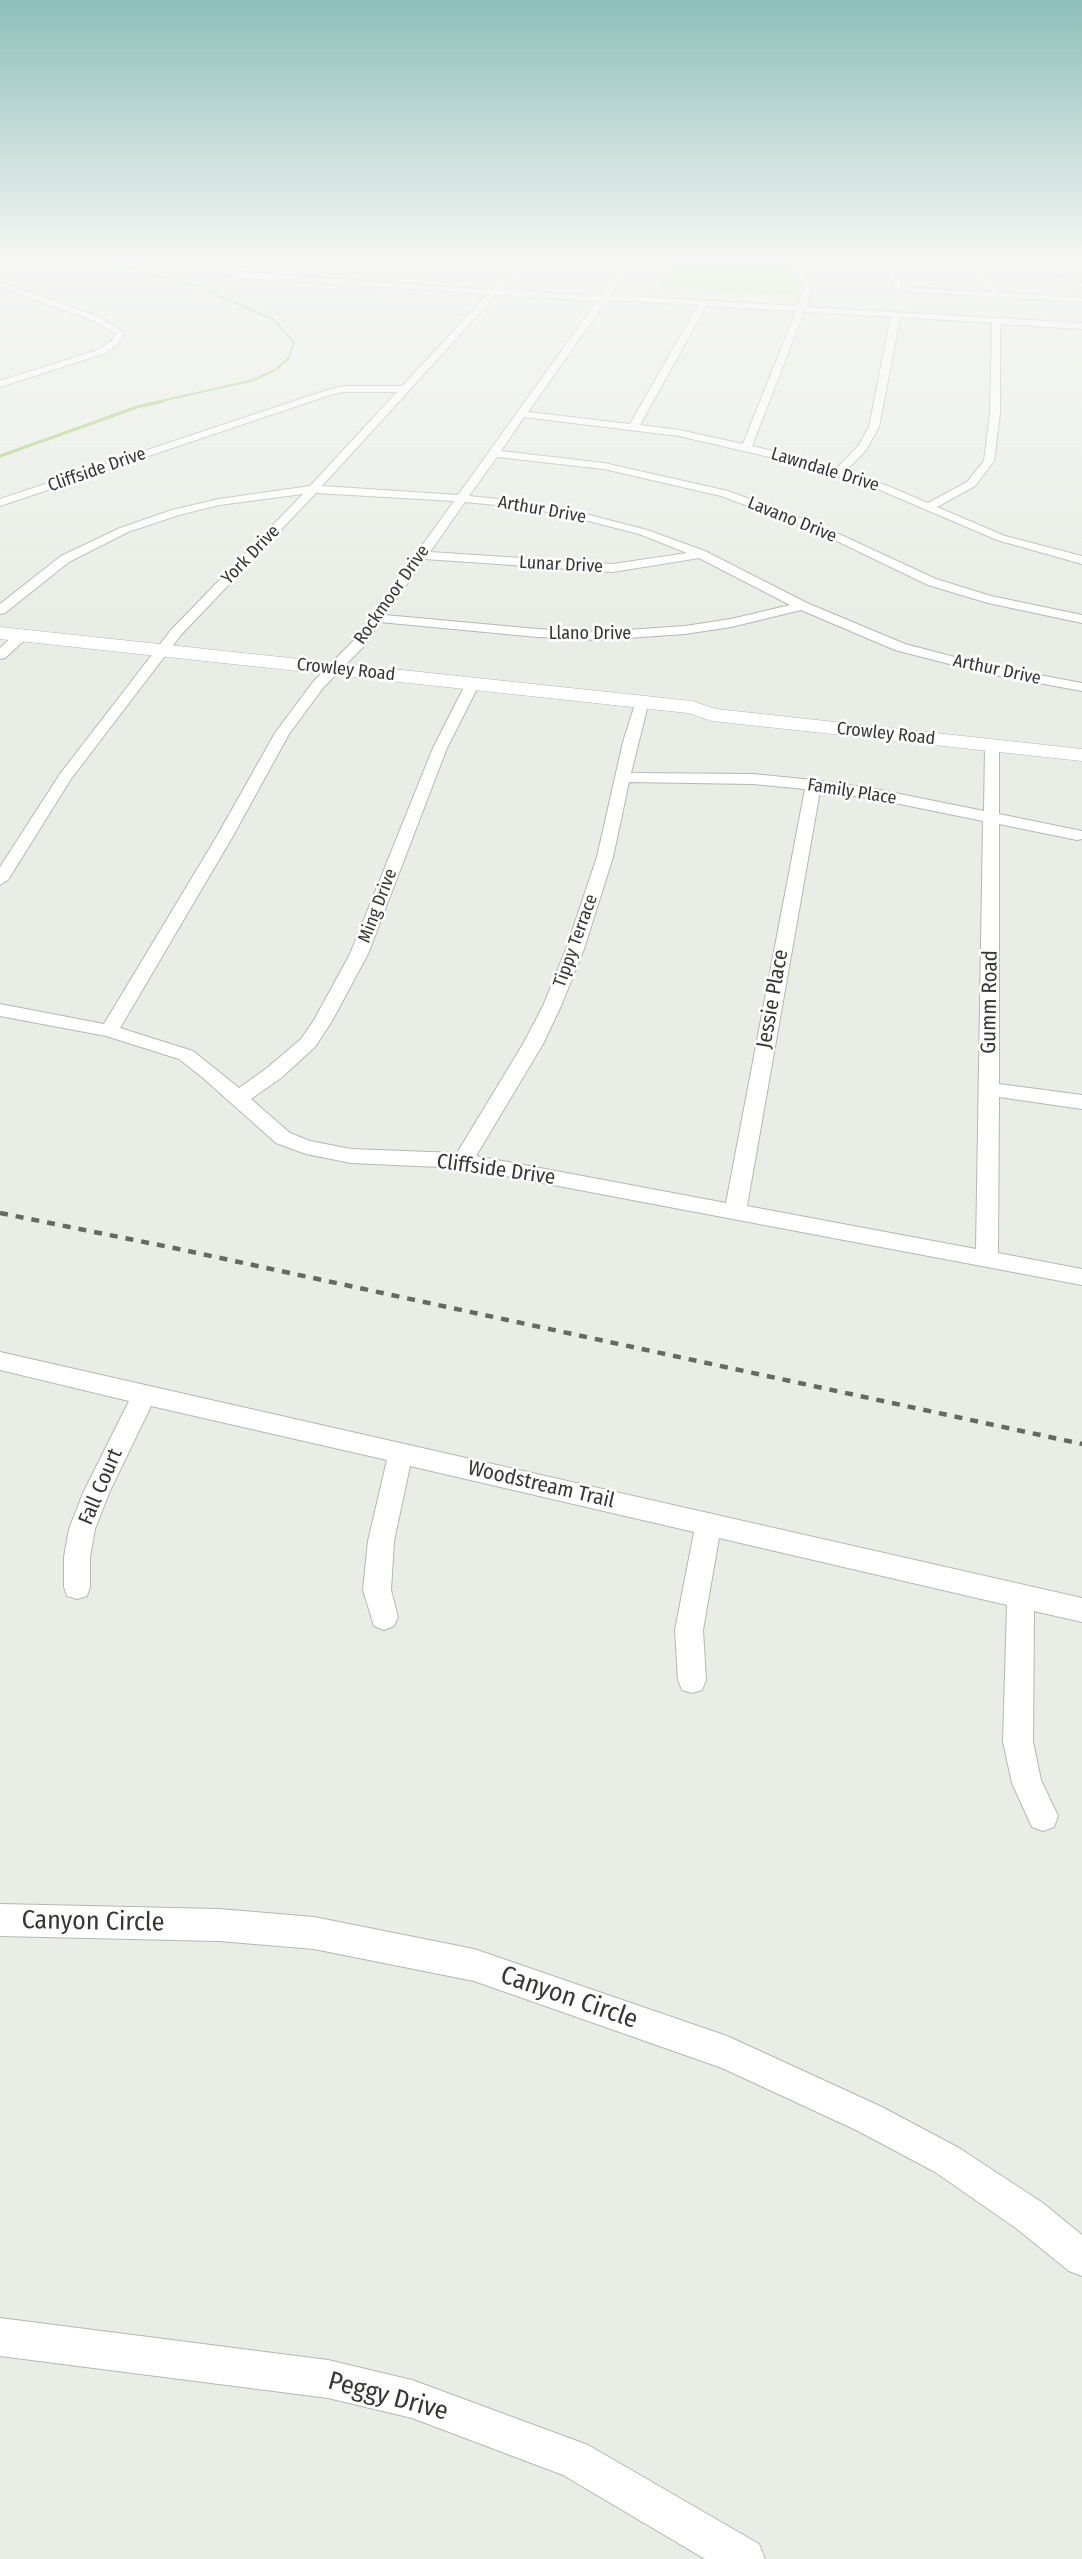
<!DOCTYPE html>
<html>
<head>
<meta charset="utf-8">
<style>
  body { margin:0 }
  canvas { display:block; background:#eaede6 }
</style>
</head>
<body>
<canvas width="1082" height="2559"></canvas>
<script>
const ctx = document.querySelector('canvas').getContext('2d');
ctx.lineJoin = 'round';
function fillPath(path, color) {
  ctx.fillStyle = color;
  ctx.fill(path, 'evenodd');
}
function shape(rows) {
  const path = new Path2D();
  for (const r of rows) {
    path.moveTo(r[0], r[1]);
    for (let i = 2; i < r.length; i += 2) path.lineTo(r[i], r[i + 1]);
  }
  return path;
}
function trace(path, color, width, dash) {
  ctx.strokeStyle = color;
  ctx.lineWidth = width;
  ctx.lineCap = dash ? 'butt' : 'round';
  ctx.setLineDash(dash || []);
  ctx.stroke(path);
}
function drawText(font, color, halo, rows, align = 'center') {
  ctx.font = font + ' "Fira Sans Condensed",sans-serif';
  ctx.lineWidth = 5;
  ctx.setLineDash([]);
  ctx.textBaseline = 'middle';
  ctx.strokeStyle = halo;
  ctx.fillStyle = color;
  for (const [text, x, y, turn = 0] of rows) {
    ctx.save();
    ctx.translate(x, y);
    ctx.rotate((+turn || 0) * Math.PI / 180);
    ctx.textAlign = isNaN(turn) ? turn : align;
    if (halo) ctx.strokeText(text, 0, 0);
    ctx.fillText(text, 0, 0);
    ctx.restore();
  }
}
fillPath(shape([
  [677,258,793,258,780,261,789,268,801,288,798,296,659,288]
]), '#bbda94');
trace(shape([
  [68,258,130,268,199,287,273,319,294,342,288,359,278,368,254,380,157,402]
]), '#a8d073', 2);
trace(shape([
  [0,456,137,407,163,401]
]), '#a8d073', 3);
const street = shape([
  [242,258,252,258,233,271,492,290,530,258,540,258,501,290,601,296,628,258,636,258,610,295,798,306,804,285,787,262,791,260,874,258,900,279,901,287,990,292,989,288,947,258,957,258,996,285,998,292,1082,298,1082,302,900,291,894,290,893,282,870,262,797,264,812,285,806,307,1082,323,1082,329,1000,324,1000,413,994,461,975,486,937,507,1005,536,1082,556,1082,564,997,540,880,490,791,462,679,436,524,417,501,451,604,463,728,491,824,527,936,579,991,596,1082,615,1082,623,988,603,928,585,816,531,721,496,604,469,497,457,469,496,527,502,574,511,647,530,705,551,807,603,905,644,985,665,1082,683,1082,691,984,673,895,650,801,610,731,627,685,634,598,640,537,637,380,622,364,646,323,688,289,734,233,836,120,1028,193,1051,239,1088,267,1068,301,1039,314,1020,350,954,433,748,466,683,468,680,478,680,480,683,447,748,368,954,332,1021,315,1047,281,1078,251,1099,290,1133,310,1141,351,1149,457,1153,523,1044,543,1006,566,949,597,857,623,742,637,698,647,698,649,701,631,773,753,774,813,780,875,789,984,811,985,745,987,742,997,742,999,745,999,814,1082,831,1082,839,1077,840,999,824,999,1084,1082,1095,1082,1109,999,1097,998,1253,1082,1269,1082,1285,463,1168,351,1163,306,1154,276,1143,203,1078,179,1059,106,1036,0,1016,0,1004,104,1024,217,836,275,733,313,682,354,640,454,501,316,493,181,635,71,779,8,880,0,885,0,867,60,774,171,630,303,494,219,505,179,515,128,532,69,562,5,613,0,614,0,604,61,556,120,528,172,510,219,499,310,486,397,392,344,392,330,395,0,506,0,499,324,391,344,386,402,386,488,294,239,278,224,274,224,270,242,258],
  [496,295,597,301,458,495,322,486,496,295],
  [607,300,698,305,630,424,528,412,607,300],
  [706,306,796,311,743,444,679,430,640,425,706,306],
  [804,312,891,317,869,427,858,446,836,469,798,457,752,446,804,312],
  [900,317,992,323,990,413,984,461,967,482,928,503,888,486,845,472,866,450,879,427,900,317],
  [465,502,527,508,573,517,639,534,687,553,613,564,430,552,465,502],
  [699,558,790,605,731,619,685,626,598,632,537,629,385,615,425,559,613,572,699,558],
  [629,782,753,784,805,789,726,1203,476,1156,543,1044,561,1006,584,949,613,857,629,782],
  [820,791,875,799,983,821,976,1249,747,1206,820,791],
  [432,258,441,258,434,265,428,265,432,258],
  [1030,258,1040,258,1082,283,1082,288,1030,258],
  [0,282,100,317,125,333,117,345,103,354,0,387,0,381,97,350,111,341,116,334,94,321,0,287,0,282],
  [22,631,29,635,27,638,5,658,0,659,0,648,17,632,22,631],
  [0,1352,1082,1598,1082,1622,1034,1611,1033,1742,1041,1780,1058,1816,1054,1827,1043,1831,1032,1827,1012,1783,1003,1742,1007,1605,719,1538,703,1630,706,1680,702,1690,692,1693,682,1690,678,1680,675,1630,694,1532,410,1466,394,1541,391,1590,398,1617,394,1626,384,1630,374,1626,363,1590,368,1541,387,1460,151,1406,109,1493,95,1529,90,1557,90,1587,87,1596,77,1599,67,1596,64,1587,64,1557,69,1529,83,1493,129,1401,0,1370,0,1352],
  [0,1904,219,1909,314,1917,474,1949,727,2036,882,2107,959,2148,1043,2203,1082,2235,1082,2276,1069,2271,1017,2229,935,2172,858,2131,722,2068,474,1981,314,1949,219,1941,0,1936,0,1904],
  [0,2318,328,2360,412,2380,588,2445,759,2544,765,2559,705,2559,563,2475,412,2418,328,2398,0,2356,0,2318]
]);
const secondary = shape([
  [0,627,692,701,716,709,1082,749,1082,761,712,721,688,713,0,639,0,627]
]);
trace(street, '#b5b8b1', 2);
trace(secondary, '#b5b8b1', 1);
fillPath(street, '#fff');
fillPath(secondary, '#fff');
trace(shape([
  [0,1213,174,1248,1082,1444]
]), '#676864', 4.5, [8, 8]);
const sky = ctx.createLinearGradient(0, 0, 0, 617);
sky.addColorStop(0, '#8ebfb9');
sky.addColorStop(0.42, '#f6f7f4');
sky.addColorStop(1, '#f6f7f400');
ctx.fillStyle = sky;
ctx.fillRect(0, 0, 1082, 617);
drawText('18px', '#363734', '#fff', [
  ["Cliffside Drive",97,470,-19],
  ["Lawndale Drive",825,470,17],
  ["Arthur Drive",542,510,10],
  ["Lavano Drive",792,520,22],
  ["York Drive",251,555,-46],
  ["Lunar Drive",561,565,3],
  ["Rockmoor Drive",392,595,-55],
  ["Llano Drive",590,634],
  ["Crowley Road",346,670,6],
  ["Arthur Drive",997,670,12],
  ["Crowley Road",886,734,6],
  ["Family Place",852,792,9],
  ["Ming Drive",378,906,-69],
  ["Tippy Terrace",576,941,-70]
]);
drawText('21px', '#363734', '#fff', [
  ["Jessie Place",773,999,-80],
  ["Gumm Road",990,1002,-89],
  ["Cliffside Drive",496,1170,8],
  ["Woodstream Trail",541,1485,13],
  ["Fall Court",101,1487,-67]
]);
drawText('26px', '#363734', '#fff', [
  ["Canyon Circle",93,1922,1],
  ["Canyon Circle",569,1998,19],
  ["Peggy Drive",388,2397,15]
]);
</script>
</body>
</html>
